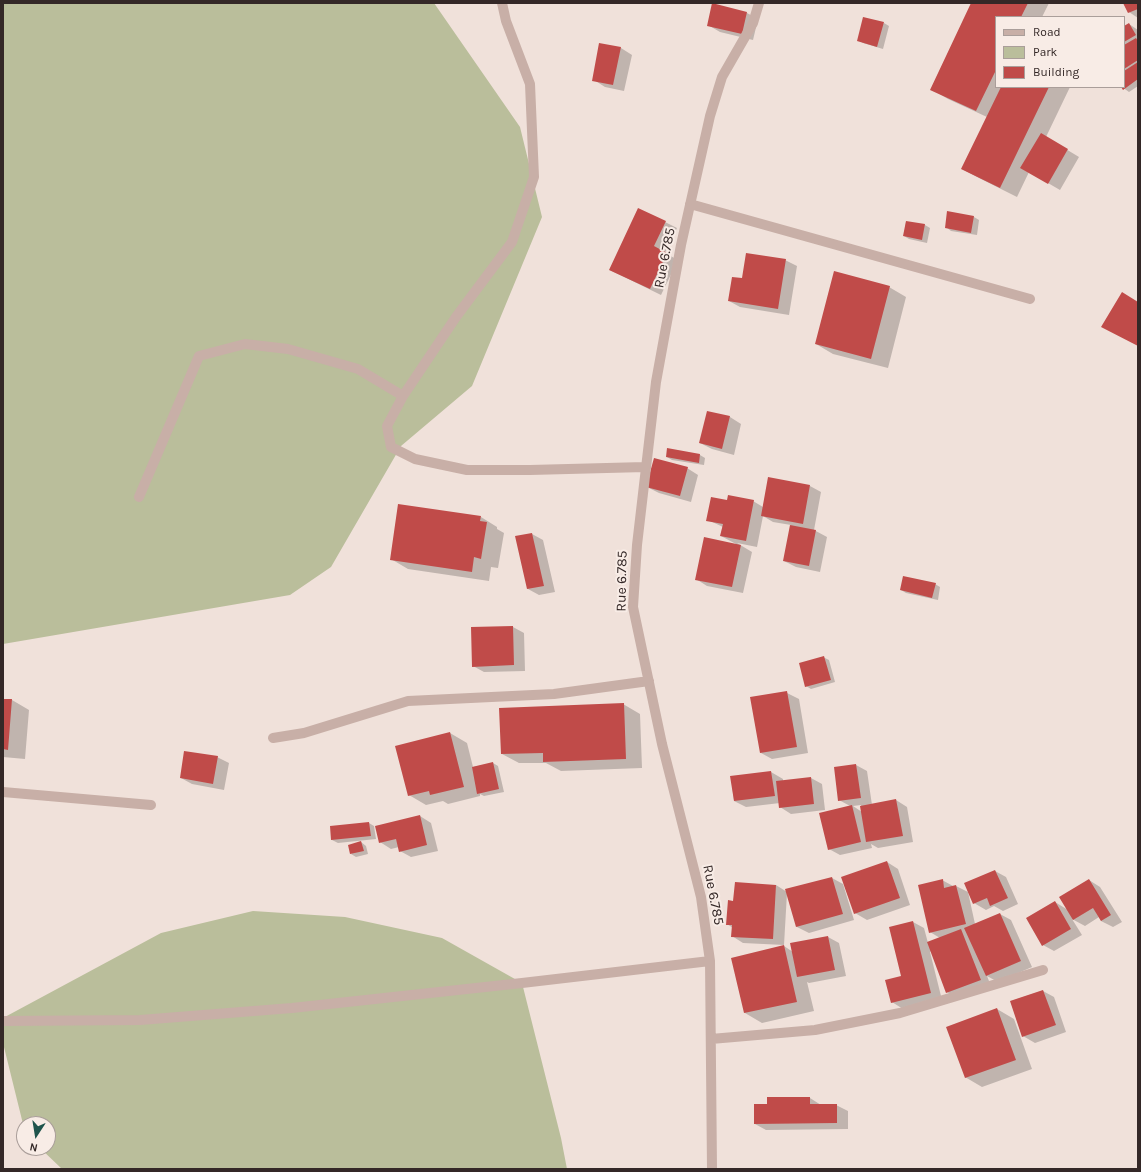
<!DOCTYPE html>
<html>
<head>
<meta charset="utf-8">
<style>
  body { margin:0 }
  #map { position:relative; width:1141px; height:1172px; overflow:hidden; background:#f0e1da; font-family:Karla,sans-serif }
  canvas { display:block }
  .frame { position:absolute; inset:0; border:4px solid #342827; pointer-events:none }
  .legend { position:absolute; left:995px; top:16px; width:130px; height:72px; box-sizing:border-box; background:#f8ece6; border:1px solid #aa9e9a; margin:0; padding:5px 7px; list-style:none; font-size:12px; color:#342827 }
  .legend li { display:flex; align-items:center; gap:8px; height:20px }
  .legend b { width:20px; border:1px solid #aa9e9a }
  .north { position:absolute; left:16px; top:1116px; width:40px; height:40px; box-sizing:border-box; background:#f8ece6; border:1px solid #aa9e9a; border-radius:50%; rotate:192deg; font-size:11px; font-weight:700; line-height:16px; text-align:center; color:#342827 }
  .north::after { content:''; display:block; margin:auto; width:14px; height:18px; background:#1f544c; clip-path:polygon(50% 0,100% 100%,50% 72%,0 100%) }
</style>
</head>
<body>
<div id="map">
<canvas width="1141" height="1172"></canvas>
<div class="frame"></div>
<ul class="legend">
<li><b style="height:5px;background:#c8afa7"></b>Road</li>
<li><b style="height:11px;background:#babe9b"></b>Park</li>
<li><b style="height:11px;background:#c04b49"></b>Building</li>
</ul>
<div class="north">N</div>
</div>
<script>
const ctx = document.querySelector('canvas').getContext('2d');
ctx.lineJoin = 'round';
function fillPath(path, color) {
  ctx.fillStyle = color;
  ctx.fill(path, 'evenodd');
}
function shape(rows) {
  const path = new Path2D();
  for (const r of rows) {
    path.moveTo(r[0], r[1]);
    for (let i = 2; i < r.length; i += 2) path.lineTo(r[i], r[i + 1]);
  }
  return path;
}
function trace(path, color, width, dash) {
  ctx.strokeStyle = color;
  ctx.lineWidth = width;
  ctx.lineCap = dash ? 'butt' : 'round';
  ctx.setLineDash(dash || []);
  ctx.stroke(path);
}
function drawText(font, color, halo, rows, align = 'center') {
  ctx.font = font + ' Karla,sans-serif';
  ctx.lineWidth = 4;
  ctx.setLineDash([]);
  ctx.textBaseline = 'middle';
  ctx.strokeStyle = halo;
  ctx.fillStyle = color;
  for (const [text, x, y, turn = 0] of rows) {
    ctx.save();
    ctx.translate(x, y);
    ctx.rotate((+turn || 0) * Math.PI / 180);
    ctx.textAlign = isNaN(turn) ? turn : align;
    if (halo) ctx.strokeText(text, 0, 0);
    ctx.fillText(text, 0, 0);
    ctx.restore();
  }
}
fillPath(shape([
  [3,3,232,3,236,4,238,3,434,3,520,127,542,217,472,386,401,446,331,567,290,595,3,644],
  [253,911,345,917,442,938,522,983,561,1138,567,1169,62,1169,40,1148,48,1148,48,1124,24,1124,24,1128,3,1043,3,1018,161,933]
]), '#babe9b');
fillPath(shape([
  [972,3,1049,3,1042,17,996,17,996,87,1070,87,1046,137,1079,157,1060,190,1029,172,1017,197,979,178,962,169,987,117,948,99,931,89],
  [1124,3,1138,3,1138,18,1129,12],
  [713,5,747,13,758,19,753,40,720,32,708,25],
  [884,23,889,26,883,49,863,43,858,40],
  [1129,24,1138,30,1138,86,1129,92,1122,87,1124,87,1124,27],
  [600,44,621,48,632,55,624,91,605,87,594,80],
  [948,212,974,217,979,220,977,235,951,231,946,227],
  [665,222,677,228,665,253,678,260,661,295,610,270],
  [906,222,925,225,930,228,927,243,909,239,904,236],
  [785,260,797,266,789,315,740,307,729,301,743,280],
  [889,287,906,297,888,368,833,354,816,344],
  [708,412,730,417,741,424,734,455,712,449,700,443],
  [668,449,700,455,705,458,704,465,672,460,667,457],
  [687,468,698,475,691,502,659,493,647,487],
  [769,478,810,486,821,492,814,530,827,537,820,572,796,567,784,561,791,525,773,522,763,516,757,547,737,543,752,552,743,593,707,586,696,579,736,544,721,536,723,527,708,520,728,501,753,501,763,507],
  [481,517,497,527,497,529,504,533,498,568,491,567,489,581,408,569,391,559],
  [532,534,543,540,555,592,539,595,528,589],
  [935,584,940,587,938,600,906,593,901,590],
  [513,627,524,633,525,671,484,672,473,666],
  [823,657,829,660,835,682,811,689,806,686],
  [787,693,799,699,808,753,772,759,761,753],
  [3,700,12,700,29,710,25,759,3,757],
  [623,704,640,714,642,768,561,771,546,763,519,763,502,754],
  [450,733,467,743,473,767,493,763,498,766,504,792,484,796,480,794,480,796,448,804,443,801,426,805,409,795],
  [217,757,229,763,224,790,192,784,181,778],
  [856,765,867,771,872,805,896,800,907,807,913,842,878,848,871,844,872,848,840,855,829,849,850,806,839,800],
  [861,805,862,812,853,806],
  [771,772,783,779,783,781,811,778,822,784,825,810,791,814,780,807,780,803,746,807,734,801,731,777],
  [420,816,431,823,438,851,411,857,400,851,399,847,391,849,380,842],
  [369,823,374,826,376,839,338,843,332,840,331,827],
  [361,842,366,846,368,854,356,857,351,854],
  [887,862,898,869,910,905,867,920,855,913],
  [995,871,1006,877,1018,904,1003,911,994,906,986,910,974,903],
  [832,878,843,884,854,920,809,933,797,927,787,893,784,945,743,943,732,936,733,928,727,924,734,902,776,885,787,892],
  [942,880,953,886,956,886,968,892,975,924,1000,914,1011,920,1032,967,998,982,987,976,991,986,958,999,947,992,931,951,930,952,942,1000,903,1009,892,1002,902,977,913,922,924,928,928,943,940,938,930,932],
  [1089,880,1100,887,1122,922,1113,927,1101,921,1099,917,1085,926,1072,919,1082,935,1054,951,1043,945,1055,902,1068,910],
  [828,937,839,943,846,976,809,983,807,982,814,1011,762,1023,745,1013,732,959,784,946,793,952,791,944],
  [1043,991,1054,997,1066,1032,1035,1043,1023,1036],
  [997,1009,1014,1019,1032,1069,982,1087,965,1077],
  [810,1098,821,1105,836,1105,848,1111,848,1129,766,1130,755,1124,768,1105]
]), '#0003');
fillPath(shape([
  [712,3,747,12,742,34,707,26],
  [971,3,1028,3,1021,17,996,17,996,70,976,111,930,90],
  [1123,3,1138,3,1138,9,1128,13],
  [863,17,884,22,877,47,857,41],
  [1129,23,1136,35,1124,42,1124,26],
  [1136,38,1138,41,1138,60,1124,69,1124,45],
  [599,43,621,47,613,85,592,81],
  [1138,62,1138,79,1123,90,1121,87,1124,87,1124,71],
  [1001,87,1049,87,1000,188,961,169],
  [1041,133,1068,149,1048,184,1020,168],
  [638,208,666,221,654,246,667,253,650,289,609,270],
  [947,211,974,216,971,233,945,228],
  [906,221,925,224,922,240,903,236],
  [746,253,786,259,778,309,728,301,732,277,742,278],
  [834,271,890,286,871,359,815,344],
  [1122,292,1138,302,1138,346,1101,327],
  [707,411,730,416,722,449,699,443],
  [667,448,700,454,699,463,666,457],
  [654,458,688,467,680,496,646,487],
  [768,477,810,485,803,524,761,516],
  [728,495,754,500,746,541,720,536,723,524,706,521,711,497,727,500],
  [398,504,481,516,480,521,487,522,481,559,474,557,472,572,390,560],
  [790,525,816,530,809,566,783,561],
  [532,533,544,586,527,589,515,536],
  [704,537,741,545,732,587,695,580],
  [903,576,936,583,932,598,900,590],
  [513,626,514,665,472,667,471,627],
  [824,656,831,680,805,687,799,663],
  [787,691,797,747,760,753,750,697],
  [3,699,12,699,8,750,3,749],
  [624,703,626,759,543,762,543,753,501,754,499,708],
  [450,732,464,787,430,795,429,791,408,796,395,746],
  [184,751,218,756,213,784,180,778],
  [493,762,499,789,477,794,472,767],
  [856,764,861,798,838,801,834,767],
  [771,771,775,796,734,801,730,776],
  [811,777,814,804,779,808,776,781],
  [896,799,903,836,866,842,860,806],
  [852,805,861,842,828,850,819,813],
  [420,815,427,845,399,852,396,839,379,843,375,826],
  [369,822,371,836,331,840,330,826],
  [361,841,364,851,350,854,348,845],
  [887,861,900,898,854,914,841,877],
  [995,870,1008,898,990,906,987,898,973,904,964,883],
  [832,877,843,914,796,927,785,889],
  [943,879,944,888,956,885,966,924,929,933,918,885],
  [1089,879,1111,915,1101,921,1093,908,1073,920,1059,897],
  [735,882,776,885,773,939,731,937,732,925,726,925,728,900,733,901],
  [1055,901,1071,929,1042,946,1026,918],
  [1000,913,1021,961,986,976,964,928],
  [913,921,931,993,891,1003,885,980,901,976,889,927],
  [961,929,981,980,946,993,927,942],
  [828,936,835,970,797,977,790,943],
  [784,945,797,1002,744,1013,731,958],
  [1043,990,1056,1025,1022,1037,1010,1001],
  [997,1008,1016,1060,965,1078,946,1027],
  [767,1097,810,1097,810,1104,837,1104,837,1123,754,1124,754,1104,767,1104]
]), '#c04b49');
trace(shape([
  [502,3,506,21,530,84,534,177,512,242,456,317,403,396,387,426,391,447,415,459,467,470,530,470,645,467],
  [690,204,1030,299],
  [139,497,199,356,245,344,288,349,358,369,403,396],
  [273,738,304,733,408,701,554,694,649,681],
  [3,792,151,805],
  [3,1021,140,1020,292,1008,522,983,710,961],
  [711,1039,815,1030,900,1013,1043,970],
  [712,1169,710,961,701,897,662,744,633,607,637,545,656,382,681,245,710,116,722,77,753,23,759,3]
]), '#c8afa7', 10);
drawText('14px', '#342827', '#f8ece6', [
  ["Rue 6.785",665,258,-79],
  ["Rue 6.785",622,581,-89],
  ["Rue 6.785",713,895,79]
]);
</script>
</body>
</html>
